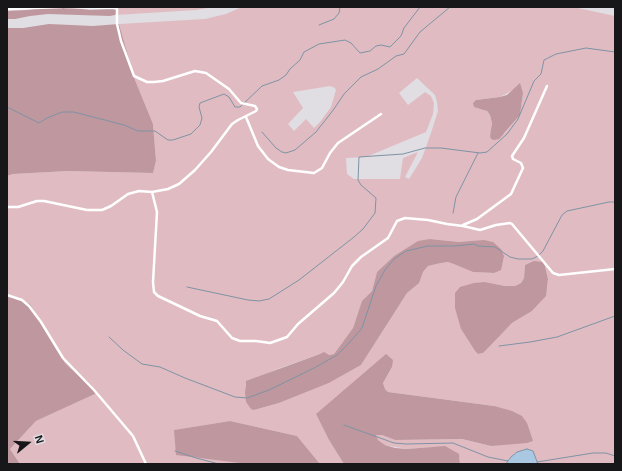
<!DOCTYPE html>
<html>
<head>
<meta charset="utf-8">
<style>
  body { margin:0 }
  #map { position:relative; width:622px; height:471px; overflow:hidden; background:#e0dde3; font-family:Helvetica,sans-serif }
  canvas { display:block }
  .frame { position:absolute; inset:0; border:8px solid #171618; pointer-events:none }
  .north { position:absolute; left:8px; top:423px; width:40px; height:40px; -webkit-text-stroke:3px #e0dde3; paint-order:stroke; rotate:72deg; font-size:11px; font-weight:700; line-height:16px; text-align:center; color:#171618 }
  .north::after { content:''; display:block; margin:auto; width:14px; height:18px; background:#171618; clip-path:polygon(50% 0,100% 100%,50% 72%,0 100%) }
</style>
</head>
<body>
<div id="map">
<canvas width="622" height="471"></canvas>
<div class="frame"></div>
<div class="north">N</div>
</div>
<script>
const ctx = document.querySelector('canvas').getContext('2d');
ctx.lineJoin = 'round';
function fillPath(path, color) {
  ctx.fillStyle = color;
  ctx.fill(path, 'evenodd');
}
function shape(rows) {
  const path = new Path2D();
  for (const r of rows) {
    path.moveTo(r[0], r[1]);
    for (let i = 2; i < r.length; i += 2) path.lineTo(r[i], r[i + 1]);
  }
  return path;
}
function trace(path, color, width, dash) {
  ctx.strokeStyle = color;
  ctx.lineWidth = width;
  ctx.lineCap = dash ? 'butt' : 'round';
  ctx.setLineDash(dash || []);
  ctx.stroke(path);
}
fillPath(shape([
  [115,7,214,7,196,10,116,15],
  [242,7,573,7,615,16,615,464,538,464,533,451,527,449,517,452,511,457,507,461,507,464,460,464,460,458,434,447,407,449,385,445,378,440,376,435,382,435,395,440,462,439,491,446,494,406,388,392,385,389,383,383,392,367,316,414,329,440,344,464,320,464,297,436,230,421,175,430,241,464,20,464,10,449,36,421,97,393,65,363,30,304,7,294,7,176,13,174,68,171,153,173,156,161,153,124,135,80,119,24,205,19,226,14],
  [417,78,435,95,437,102,438,111,431,133,422,158,409,179,405,177,418,152,403,158,400,179,354,179,347,174,346,158,366,157,426,132,433,114,434,103,431,96,425,92,408,105,399,93],
  [330,86,335,88,336,90,331,107,320,122,314,128,306,119,294,131,288,124,303,108,293,92],
  [513,90,523,93,520,115,505,133,490,136,492,123,490,115,476,100,500,97],
  [430,239,459,242,490,241,501,249,497,271,494,273,473,272,454,263,448,262,441,263,428,266,423,272,418,283,407,293,361,365,329,383,279,403,254,410,246,402,245,384,280,368,320,354,324,353,329,355,334,354,353,328,362,302,372,291,377,272,394,256],
  [544,262,548,279,547,288,543,299,532,311,512,323,483,353,478,354,475,351,461,329,485,282,505,286,515,286,521,283,524,278,525,265]
]), '#e0bcc2');
fillPath(shape([
  [47,7,65,7,90,10,113,9,118,11,115,15,110,16,48,14,30,16,15,19,7,19,7,11,27,10],
  [49,24,93,26,119,24,135,80,153,124,156,161,153,173,68,171,13,174,7,176,7,28,23,28],
  [520,83,523,93,520,115,499,139,494,140,491,139,490,136,492,123,490,115,487,111,474,107,473,103,476,100,500,97,507,95],
  [430,239,459,242,484,240,493,242,501,249,504,256,501,270,494,273,473,272,454,264,448,262,441,263,428,266,423,272,419,283,407,293,361,365,329,383,279,403,254,410,251,409,246,402,245,393,246,381,320,354,324,352,329,355,334,354,353,328,362,301,372,291,377,272,394,256,418,241],
  [534,261,544,262,548,279,546,296,532,311,512,323,489,347,483,353,478,354,475,351,461,329,455,308,455,293,460,287,474,283,485,282,505,286,515,286,521,283,524,278,525,265],
  [7,294,30,304,65,363,97,393,36,421,10,449,20,464,7,464],
  [386,354,393,360,392,367,383,383,385,389,388,392,494,406,512,411,522,416,527,423,533,441,527,443,491,446,462,439,395,440,382,435,376,435,378,440,385,445,395,448,407,449,445,446,459,454,460,464,344,464,329,440,316,414],
  [230,421,297,436,320,464,241,464,240,463,176,455,174,430]
]), '#bf979e');
const water = shape([
  [527,449,533,451,538,464,507,464,507,462,511,457,517,452,527,449]
]);
fillPath(water, '#aac8e1');
trace(water, '#7e93a5', 1);
trace(shape([
  [319,25,334,19,339,13,340,7],
  [7,107,39,123,47,118,62,112,74,112,124,125,138,131,155,131,168,140,173,140,191,134,200,125,202,118,199,107,200,103,224,94,229,97,235,107,240,107,262,86,279,80,286,75,290,69,300,60,304,52,319,44,345,40,351,43,360,53,370,51,376,46,381,45,390,47,401,36,404,28,420,7],
  [262,132,276,148,282,152,286,153,295,150,316,132,334,109,344,94,361,77,378,69,396,56,404,54,420,32,450,7],
  [453,213,456,197,478,153],
  [187,287,248,300,259,301,269,299,299,280,354,237,363,229,375,213,376,198,361,185,358,180,359,157,403,154,425,148,441,148,480,153,487,152,507,134,518,119,534,81,541,74,544,60,556,54,586,48,615,52],
  [109,337,123,350,142,364,160,367,185,378,235,397,247,398,269,390,314,368,337,355,348,344,362,328,376,286,385,270,394,259,406,251,428,246,455,246,474,244,478,246,495,247,510,257,518,259,532,259,538,256,543,251,562,215,567,211,609,202,615,202],
  [499,346,530,342,557,337,615,316],
  [344,425,394,443,406,444,453,443,488,457,508,461],
  [175,451,196,458,219,464],
  [537,462,593,453,606,453,615,456]
]), '#7e93a5', 1);
trace(shape([
  [65,7,117,8],
  [7,9,62,7],
  [246,117,258,146,268,159,279,167,288,170,314,173,322,168,330,153,338,143,381,114],
  [152,192,157,212,153,282,154,292,158,296,177,305,200,316,217,321,232,338,240,341,256,341,270,343,287,337,298,324,334,293,343,282,352,266,361,257,388,238,397,221,405,218,428,220,447,224,463,226,480,230,496,225,510,223,512,224,553,273,559,275,615,269],
  [7,207,18,207,37,201,44,201,87,210,102,210,111,206,128,194,139,191,152,192,168,189,179,184,195,170,211,152,232,124,238,120,256,111,257,109,255,106,241,103,229,89,206,73,195,71,163,81,154,82,147,82,134,76,121,41,117,24,117,7],
  [463,225,477,219,511,194,523,168,521,163,513,159,512,156,524,138,547,86],
  [7,295,22,300,29,306,41,322,63,358,94,390,133,436,146,464]
]), '#fff', 2.5);
</script>
</body>
</html>
